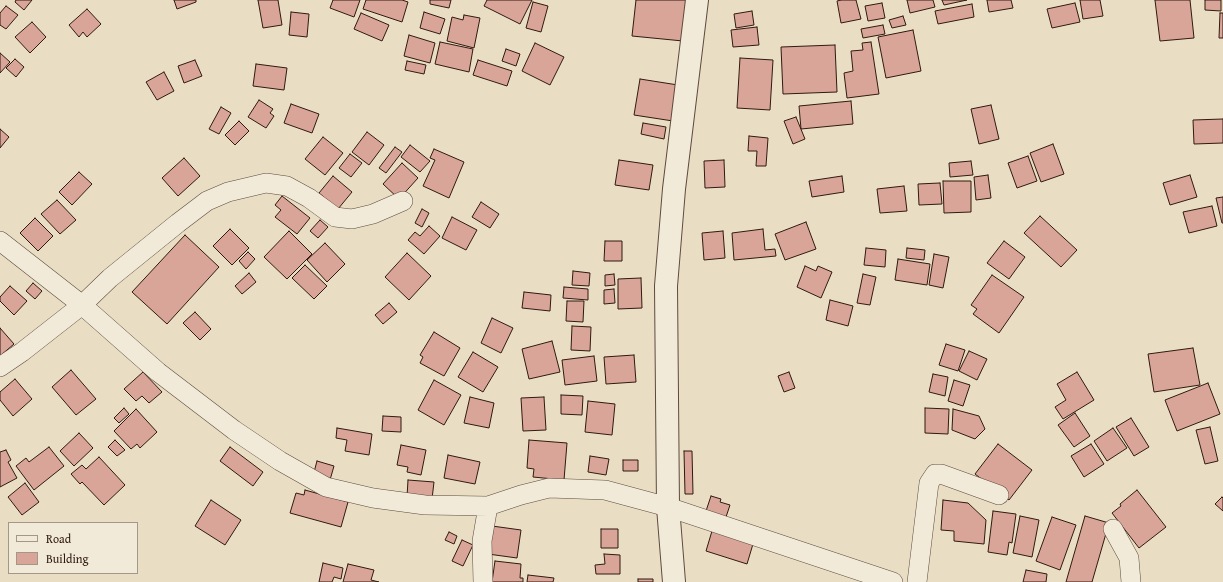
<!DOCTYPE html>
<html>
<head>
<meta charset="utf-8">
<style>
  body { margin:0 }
  #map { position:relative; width:1223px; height:582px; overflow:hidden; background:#e9dec3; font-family:"Gentium Book Plus",serif }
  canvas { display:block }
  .legend { position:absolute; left:8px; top:522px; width:130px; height:52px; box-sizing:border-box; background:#f1ead8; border:1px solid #a49688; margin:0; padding:5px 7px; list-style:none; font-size:12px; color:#301910 }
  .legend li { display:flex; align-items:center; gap:8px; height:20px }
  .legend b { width:20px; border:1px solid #a49688 }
</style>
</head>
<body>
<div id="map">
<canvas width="1223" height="582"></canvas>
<ul class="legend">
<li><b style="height:5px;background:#f1ead8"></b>Road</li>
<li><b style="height:11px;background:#d9a598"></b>Building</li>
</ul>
</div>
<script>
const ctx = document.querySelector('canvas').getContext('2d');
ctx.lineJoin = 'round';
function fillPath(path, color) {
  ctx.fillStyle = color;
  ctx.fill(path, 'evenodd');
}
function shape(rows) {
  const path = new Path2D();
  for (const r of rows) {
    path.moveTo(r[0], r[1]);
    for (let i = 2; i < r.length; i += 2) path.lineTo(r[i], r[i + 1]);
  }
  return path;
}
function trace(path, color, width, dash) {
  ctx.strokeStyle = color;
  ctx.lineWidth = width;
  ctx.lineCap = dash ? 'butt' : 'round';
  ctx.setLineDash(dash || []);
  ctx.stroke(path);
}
const building = shape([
  [16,0,32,0,24,10,15,2,16,0],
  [174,0,196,0,196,2,177,9,174,0],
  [258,0,278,0,282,25,263,28,258,0],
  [333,0,360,0,354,17,330,8,333,0],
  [366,0,402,0,408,2,402,22,363,9,366,0],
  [430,0,451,0,449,8,430,4,430,0],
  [487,0,532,0,520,24,484,6,487,0],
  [636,0,687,0,683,41,632,36,636,0],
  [841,0,856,0,861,19,841,23,837,1,841,0],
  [907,0,933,0,935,7,910,13,907,0],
  [942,0,967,0,944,5,942,0],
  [987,0,1011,0,1013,8,989,12,987,0],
  [1080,0,1100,0,1103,16,1083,19,1080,0],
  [1155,0,1190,0,1194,38,1160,41,1155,0],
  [1205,0,1221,0,1221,11,1205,10,1205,0],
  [533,2,548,6,541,32,526,28,533,2],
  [882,3,885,18,868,21,865,6,882,3],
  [1075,3,1080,22,1052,28,1047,9,1075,3],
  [972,4,974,17,938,24,935,11,972,4],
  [6,6,18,15,6,29,0,25,0,13,6,6],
  [87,9,101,24,87,37,83,32,79,37,69,25,87,9],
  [752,11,754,25,736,28,734,14,752,11],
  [291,12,309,14,307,37,289,35,291,12],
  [424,12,445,19,440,34,420,28,424,12],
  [361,13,389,25,382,41,354,29,361,13],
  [1220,13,1223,13,1223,38,1219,38,1220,13],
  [464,15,480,18,474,48,447,41,452,17,463,20,464,15],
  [903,16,906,25,892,28,889,20,903,16],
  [32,22,46,37,30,53,15,37,32,22],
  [883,25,885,34,863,38,861,29,883,25],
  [757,27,759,45,733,47,731,30,757,27],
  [913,30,921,71,886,78,878,37,913,30],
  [409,35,435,43,430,63,404,56,409,35],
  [440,42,473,49,469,72,435,64,440,42],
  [871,42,879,94,847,98,844,73,853,71,851,51,863,50,862,43,871,42],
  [535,43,564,57,550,85,522,71,535,43],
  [835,45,837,92,783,94,781,47,835,45],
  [506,49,520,54,516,66,502,61,506,49],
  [0,53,10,62,0,73,0,53],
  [740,58,773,60,770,110,737,108,740,58],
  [15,59,24,67,16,77,6,68,15,59],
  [195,60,202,76,184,83,178,66,195,60],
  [478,60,512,71,507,86,473,75,478,60],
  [407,61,426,65,424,74,405,70,407,61],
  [256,64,287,68,284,90,253,86,256,64],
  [164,72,174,91,157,100,146,82,164,72],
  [640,79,678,85,673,121,634,115,640,79],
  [259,100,273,109,270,113,274,116,266,128,248,117,259,100],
  [851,101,853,124,801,129,799,106,851,101],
  [291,104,319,114,312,133,284,123,291,104],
  [991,105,999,139,979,144,971,109,991,105],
  [221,107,231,113,219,134,209,129,221,107],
  [796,117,805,139,793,144,784,121,796,117],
  [1223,119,1223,143,1194,144,1193,120,1223,119],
  [239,121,249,131,235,145,225,135,239,121],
  [643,123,666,127,664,139,641,134,643,123],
  [0,129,9,137,0,148,0,129],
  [367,132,384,145,369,165,352,152,367,132],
  [749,136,768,138,766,166,756,166,757,151,748,151,749,136],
  [323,137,343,153,325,175,305,159,323,137],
  [1053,144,1064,174,1041,182,1030,153,1053,144],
  [410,145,430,161,420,172,401,157,410,145],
  [395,147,402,152,386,173,379,168,395,147],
  [434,149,464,162,449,198,423,186,435,160,430,158,434,149],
  [350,154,362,163,351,177,339,168,350,154],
  [1028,156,1037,181,1017,188,1008,163,1028,156],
  [184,158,200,176,178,196,162,178,184,158],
  [619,160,653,165,649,190,615,185,619,160],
  [724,160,725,187,705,188,704,161,724,160],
  [971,161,973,175,950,177,949,163,971,161],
  [402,163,418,178,399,199,383,184,402,163],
  [79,172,92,184,72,205,59,192,79,172],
  [988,175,991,198,976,200,974,177,988,175],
  [1190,175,1197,197,1170,205,1163,183,1190,175],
  [333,176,352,192,338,209,319,193,333,176],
  [842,176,844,192,812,197,809,181,842,176],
  [943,181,971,181,971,212,944,213,943,181],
  [940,183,942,204,919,205,918,184,940,183],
  [904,186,907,211,880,213,877,189,904,186],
  [282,196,310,218,297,234,275,217,281,210,275,205,282,196],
  [1223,197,1223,223,1222,223,1216,198,1223,197],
  [57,200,76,220,60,234,41,214,57,200],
  [481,202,499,214,490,228,472,217,481,202],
  [1212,206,1217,226,1189,233,1183,212,1212,206],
  [422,209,429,213,422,227,415,223,422,209],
  [1040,216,1077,250,1061,267,1024,233,1040,216],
  [452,217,477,230,466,250,442,238,452,217],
  [35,218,53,236,38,251,20,233,35,218],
  [320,220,328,227,318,238,310,231,320,220],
  [806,222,816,249,785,260,775,234,806,222],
  [429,226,440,236,424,254,408,240,415,232,420,236,429,226],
  [230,229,249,248,232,265,213,246,230,229],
  [763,229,765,250,775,249,776,256,734,260,732,233,763,229],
  [289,231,312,254,287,279,264,257,289,231],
  [723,231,725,258,704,260,702,233,723,231],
  [185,235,219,267,167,324,132,292,185,235],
  [605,241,622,241,622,261,604,261,605,241],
  [1004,241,1025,257,1009,279,987,263,1004,241],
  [325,243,345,264,327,282,307,260,325,243],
  [866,248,886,250,885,267,864,265,866,248],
  [907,248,925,250,924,260,906,258,907,248],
  [248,252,255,259,246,269,239,261,248,252],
  [407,253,431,276,409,300,385,277,407,253],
  [934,254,949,257,943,288,929,285,934,254],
  [898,259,930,264,927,285,895,280,898,259],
  [305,265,327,286,314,299,292,278,305,265],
  [805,266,816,271,818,266,832,272,821,298,797,287,805,266],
  [573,271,590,273,589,286,572,285,573,271],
  [249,273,256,282,242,294,235,286,249,273],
  [614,274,615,285,605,286,605,275,614,274],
  [863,274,876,277,870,305,857,303,863,274],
  [992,275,1024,297,999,333,973,314,977,309,971,305,992,275],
  [641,278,642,308,618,309,618,279,641,278],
  [33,283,42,291,35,299,26,291,33,283],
  [10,286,27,301,14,315,0,301,0,297,10,286],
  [564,287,588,289,588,300,563,298,564,287],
  [614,289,615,303,604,304,604,290,614,289],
  [524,292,551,295,550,311,522,308,524,292],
  [830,300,853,306,848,326,826,320,830,300],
  [567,301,584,301,583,322,566,321,567,301],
  [389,303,397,312,383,324,375,315,389,303],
  [195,312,211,329,200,340,183,323,195,312],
  [492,318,513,328,501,353,481,343,492,318],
  [572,326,591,327,590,351,571,350,572,326],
  [0,328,14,344,0,356,0,328],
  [434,332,460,348,444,376,420,363,423,357,420,355,434,332],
  [552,341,560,372,529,379,522,349,552,341],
  [946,344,965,350,958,371,939,365,946,344],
  [1193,348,1200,385,1154,392,1148,354,1193,348],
  [969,351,987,359,977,380,959,371,969,351],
  [473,352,498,367,483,392,458,377,473,352],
  [634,355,636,382,606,384,604,357,634,355],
  [594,356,597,381,565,385,562,360,594,356],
  [71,370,96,399,76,415,52,387,71,370],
  [143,372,162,392,149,403,142,396,136,401,124,389,143,372],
  [789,372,795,388,784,392,778,376,789,372],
  [1077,372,1094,400,1063,419,1055,407,1066,400,1057,384,1077,372],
  [933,374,948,377,945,396,929,392,933,374],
  [15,379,32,399,13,416,0,400,0,392,15,379],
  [434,380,461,395,444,425,418,410,434,380],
  [954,380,970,385,963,406,948,401,954,380],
  [1208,383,1220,414,1177,431,1165,400,1208,383],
  [561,395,583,396,582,415,561,414,561,395],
  [470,397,494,403,489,428,464,423,470,397],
  [544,397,546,430,523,431,521,398,544,397],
  [588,401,615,404,612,435,585,432,588,401],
  [124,408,129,414,119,423,114,418,124,408],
  [925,408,949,409,948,434,925,433,925,408],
  [136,409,157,432,140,448,137,444,131,449,114,431,136,409],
  [953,409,979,416,985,429,975,439,952,430,953,409],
  [1075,413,1090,436,1074,447,1058,425,1075,413],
  [383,416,401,417,401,432,382,431,383,416],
  [1131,418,1149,447,1134,456,1116,427,1131,418],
  [1210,427,1218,461,1205,464,1196,430,1210,427],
  [337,428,372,434,369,455,345,451,347,440,336,438,337,428],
  [1113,428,1127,448,1107,461,1094,441,1113,428],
  [79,433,93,448,74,466,60,451,79,433],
  [115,440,125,450,117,456,108,447,115,440],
  [529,440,567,443,564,480,533,477,534,469,527,468,529,440],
  [998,444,1032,470,1009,500,975,474,998,444],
  [1091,444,1104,464,1084,477,1071,456,1091,444],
  [401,445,426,450,421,475,407,472,408,467,397,465,401,445],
  [49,447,64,466,34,490,16,466,26,458,29,462,49,447],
  [230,447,263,472,253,486,220,461,230,447],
  [6,450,11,460,8,462,17,478,0,487,0,452,6,450],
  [684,451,692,451,693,494,685,494,684,451],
  [448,455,480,462,475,484,444,478,448,455],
  [590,456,609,459,606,475,588,472,590,456],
  [99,457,125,485,104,505,82,482,80,484,71,474,82,465,86,469,99,457],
  [623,460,638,460,638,471,623,471,623,460],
  [317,461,334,466,330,480,313,476,317,461],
  [408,480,434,482,432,499,407,497,408,480],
  [25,483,39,502,22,515,8,497,25,483],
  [305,490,348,502,341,527,290,513,296,493,304,495,305,490],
  [1137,490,1166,527,1139,548,1112,513,1121,506,1120,504,1137,490],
  [711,496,721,499,720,502,730,505,726,517,706,511,711,496],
  [1222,497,1223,498,1223,511,1215,504,1222,497],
  [211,500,241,520,225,545,195,526,211,500],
  [943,500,968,503,986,520,984,544,954,541,954,531,941,530,943,500],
  [993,511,1016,514,1012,543,1009,542,1007,555,988,552,993,511],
  [1020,516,1039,520,1032,557,1013,553,1020,516],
  [1085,516,1109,523,1092,582,1066,582,1085,516],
  [1052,517,1076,525,1060,570,1036,561,1052,517],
  [492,526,521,530,517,558,488,554,492,526],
  [601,529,618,529,618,548,601,548,601,529],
  [712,531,753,544,747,564,706,551,712,531],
  [449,532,457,536,454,544,445,540,449,532],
  [462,540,473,545,463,566,452,561,462,540],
  [604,554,620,555,620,574,596,574,595,565,605,564,604,554],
  [495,561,521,564,520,578,523,578,523,582,492,582,495,561],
  [323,563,343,568,341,579,334,577,332,582,319,582,323,563],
  [348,564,374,570,371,580,379,582,343,582,348,564],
  [1026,570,1047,574,1046,582,1023,582,1026,570],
  [528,575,554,578,553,582,527,582,528,575],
  [638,579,653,579,653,582,638,582,638,579]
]);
fillPath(building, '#d9a598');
trace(building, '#301910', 1);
const minor = shape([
  [0,241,82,305,158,372,234,430,280,461,326,487,373,498,425,505,488,506,521,495,549,488,605,490,668,507,893,582],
  [0,367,22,352,82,305,110,278,178,223,207,201,228,192,266,183,287,186,309,198,335,217,352,219,373,214,403,201],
  [1113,529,1129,558,1131,582],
  [483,582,482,541,488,506],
  [917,582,929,483,935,474,941,474,999,495]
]);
const tertiary = shape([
  [674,582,668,507,666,286,674,189,697,0]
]);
trace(minor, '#5e4a3d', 20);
trace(tertiary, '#5e4a3d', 24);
trace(minor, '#f1ead8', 19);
trace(tertiary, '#f1ead8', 22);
</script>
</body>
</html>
